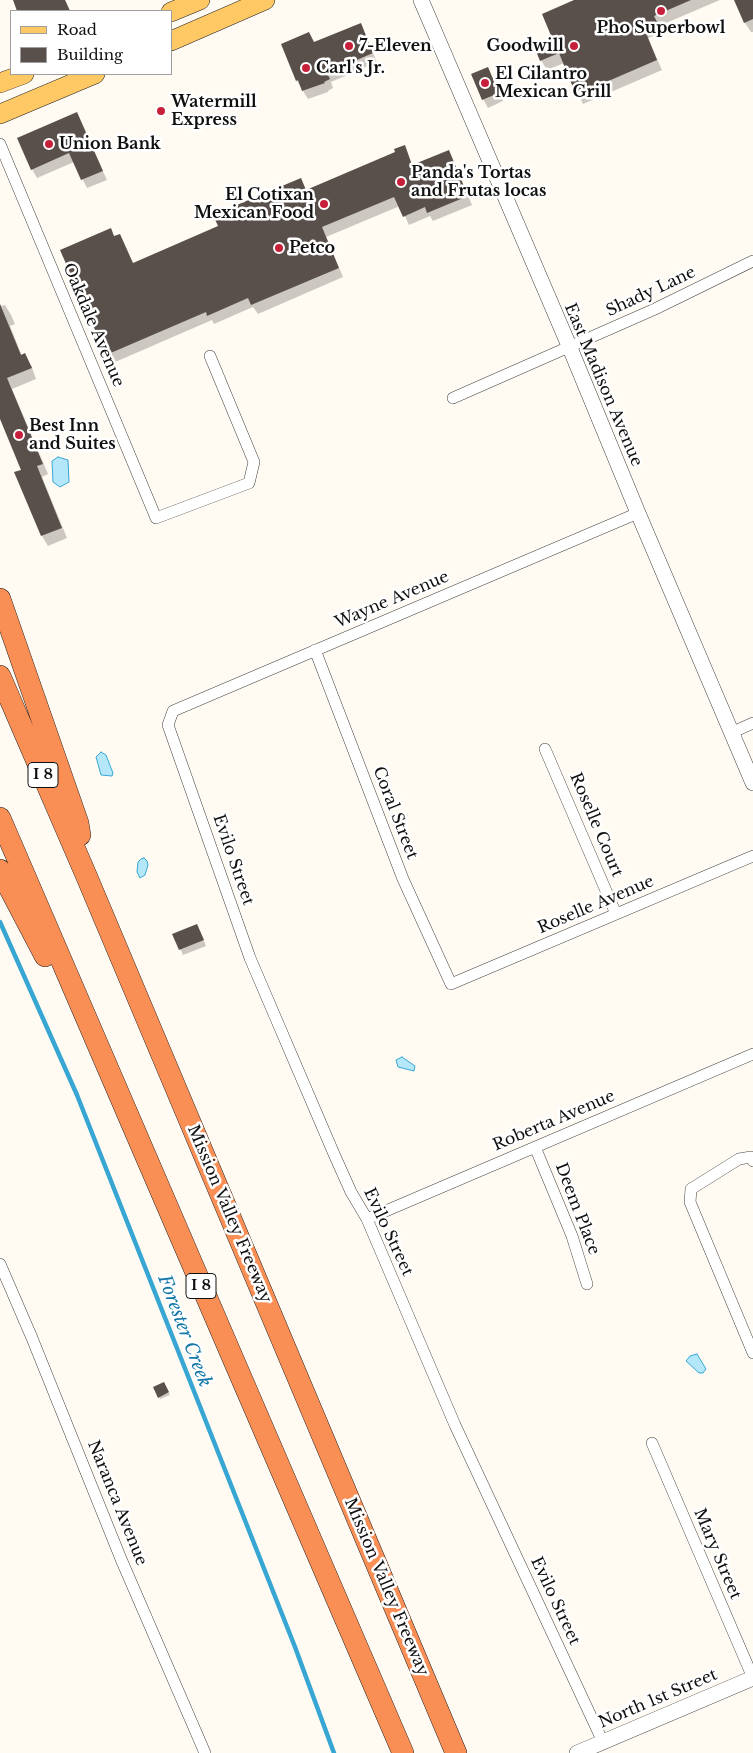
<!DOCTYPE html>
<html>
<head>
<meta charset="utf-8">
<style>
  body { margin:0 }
  #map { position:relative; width:753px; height:1753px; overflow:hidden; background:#fffbf2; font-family:"Libre Baskerville",serif }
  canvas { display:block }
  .legend { position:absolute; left:10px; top:10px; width:162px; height:65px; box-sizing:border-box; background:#fff; border:1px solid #9f9f9f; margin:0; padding:6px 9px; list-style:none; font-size:15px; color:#101010 }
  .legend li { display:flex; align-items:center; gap:10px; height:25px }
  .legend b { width:25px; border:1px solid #9f9f9f }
</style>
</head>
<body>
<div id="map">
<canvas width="753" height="1753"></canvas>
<ul class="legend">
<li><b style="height:6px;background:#fec864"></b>Road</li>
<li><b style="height:14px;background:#594f4b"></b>Building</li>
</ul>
</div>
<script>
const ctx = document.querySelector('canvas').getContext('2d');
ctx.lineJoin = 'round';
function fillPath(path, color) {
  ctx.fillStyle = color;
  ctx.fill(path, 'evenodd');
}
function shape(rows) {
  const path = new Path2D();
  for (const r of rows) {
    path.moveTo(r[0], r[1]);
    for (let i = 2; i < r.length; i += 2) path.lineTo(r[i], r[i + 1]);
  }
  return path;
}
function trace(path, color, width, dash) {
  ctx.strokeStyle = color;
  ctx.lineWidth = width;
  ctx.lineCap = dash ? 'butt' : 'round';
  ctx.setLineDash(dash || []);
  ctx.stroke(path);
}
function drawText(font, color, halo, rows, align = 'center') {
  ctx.font = font + ' "Libre Baskerville",serif';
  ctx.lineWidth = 5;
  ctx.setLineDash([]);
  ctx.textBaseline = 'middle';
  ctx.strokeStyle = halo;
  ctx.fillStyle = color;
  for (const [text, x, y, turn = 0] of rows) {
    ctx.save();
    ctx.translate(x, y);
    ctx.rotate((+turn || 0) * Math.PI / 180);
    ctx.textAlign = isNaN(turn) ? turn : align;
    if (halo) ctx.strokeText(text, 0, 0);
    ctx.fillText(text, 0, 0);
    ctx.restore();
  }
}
const water = shape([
  [58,457,68,460,69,482,60,487,53,482,52,461,58,457],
  [101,752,106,755,113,773,112,776,101,775,96,757,101,752],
  [144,858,147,861,148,865,145,875,140,878,137,872,138,862,141,859,144,858],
  [402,1057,415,1066,414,1071,398,1067,396,1060,402,1057],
  [697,1354,706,1369,703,1373,699,1373,686,1361,690,1356,697,1354]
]);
fillPath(water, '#b4e7f9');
trace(water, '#38a6d3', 1);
fillPath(shape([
  [16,0,65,0,70,11,19,11,14,1],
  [578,0,720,0,659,26,662,33,648,38,662,70,583,104,564,63,547,70,541,60],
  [736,0,753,0,753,32,751,32,745,23],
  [360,24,377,62,331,82,333,88,328,91,328,92,308,99,297,81,282,45,314,44],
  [488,69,503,101,488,108,483,99],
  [76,113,107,180,87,188,74,162,37,178,32,169],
  [404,147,413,166,449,152,472,205,433,221,430,216,409,225,400,206,326,237,343,277,258,314,253,307,214,324,212,320,113,363,108,354,115,237,119,235,133,264,219,227,300,179,307,191,397,152],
  [0,304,1,306,5,305,11,315,15,324,10,326,22,356,31,365,36,379,12,389,48,474,42,477,67,538,48,546,42,536,16,473,23,470,0,416],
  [200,931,206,946,183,955,174,934],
  [164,1383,170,1395,160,1399,155,1387]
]), '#0003');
trace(shape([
  [0,922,77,1095,295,1647,334,1753]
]), '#38a6d3', 4.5);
fillPath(shape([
  [13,0,65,0,70,11,17,11],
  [574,0,691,0,654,16,657,22,644,28,657,60,576,95,559,53,540,61,534,46,552,38,542,14],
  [734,0,753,0,753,19,744,23],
  [361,23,373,53,327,73,330,79,324,82,325,83,302,91,298,80,296,81,281,44,309,32,314,42],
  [488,67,499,93,482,100,471,74],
  [77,112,103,171,81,180,69,153,31,170,17,138],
  [405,145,412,165,449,150,468,196,427,213,425,207,403,217,394,197,322,227,339,268,251,305,248,298,207,316,206,312,106,355,60,250,111,228,114,236,120,234,133,263,218,226,213,215,301,178,306,190,395,152,394,149],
  [0,304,21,355,25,353,32,368,7,378,43,464,37,466,62,528,41,536,14,472,21,470,0,419],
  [197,924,204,940,179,950,172,934],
  [164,1382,169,1392,158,1398,153,1387]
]), '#594f4b');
const minor = shape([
  [0,144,156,518,249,483,254,462,210,356],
  [453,398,655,309,753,261],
  [315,650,403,879,451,984,753,856],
  [731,733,753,723],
  [545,749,616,914],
  [535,1147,572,1236,587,1284],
  [753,1161,751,1157,739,1159,691,1189,690,1202,753,1353],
  [367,1219,753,1054],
  [0,1264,32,1338,121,1559,205,1753],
  [652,1443,753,1678],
  [603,1742,455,1425,367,1219,351,1192,334,1154,250,958,168,725,173,711,638,513]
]);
const tertiary = shape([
  [421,0,570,348,638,513,753,783],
  [577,1753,753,1678]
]);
const primary = shape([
  [171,12,200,0],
  [171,41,265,0],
  [0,83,24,74],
  [0,114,95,74]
]);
const motorway = shape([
  [0,599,78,823,80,835],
  [0,676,86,875,456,1753],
  [0,818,403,1753],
  [0,870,45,956]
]);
trace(minor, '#434343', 12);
trace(tertiary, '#434343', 16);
trace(primary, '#212121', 20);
trace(motorway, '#212121', 22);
trace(minor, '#fff', 11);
trace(tertiary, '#fff', 15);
trace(primary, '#fec864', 19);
trace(motorway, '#fa8f55', 21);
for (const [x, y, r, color] of [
  [661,11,5,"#c7203a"],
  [349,46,5,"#c7203a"],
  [574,46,5,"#c7203a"],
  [306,68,5,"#c7203a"],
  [485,83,5,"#c7203a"],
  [161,111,5,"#c7203a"],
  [49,144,5,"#c7203a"],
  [401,182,5,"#c7203a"],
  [324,204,5,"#c7203a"],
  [279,248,5,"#c7203a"],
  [19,435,5,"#c7203a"]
]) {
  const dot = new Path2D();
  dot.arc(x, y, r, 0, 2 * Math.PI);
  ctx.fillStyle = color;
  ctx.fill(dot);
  trace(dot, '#fff', 2);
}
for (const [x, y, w] of [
  [43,775,30],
  [201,1286,30]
]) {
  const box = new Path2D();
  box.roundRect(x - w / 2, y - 12.5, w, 25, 4);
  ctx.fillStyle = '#fff';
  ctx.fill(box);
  trace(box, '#101010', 1);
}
drawText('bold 15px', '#101010', null, [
  ["I 8",43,775],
  ["I 8",201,1286]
]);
drawText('bold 16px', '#101010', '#fff', [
  ["Pho Superbowl",661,28,"center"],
  ["7-Eleven",359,46],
  ["Goodwill",564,46,"right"],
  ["Carl's Jr.",316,68],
  ["El Cilantro",495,74],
  ["Mexican Grill",495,92],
  ["Watermill",171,102],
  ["Express",171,120],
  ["Union Bank",59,144],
  ["Panda's Tortas",411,173],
  ["and Frutas locas",411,191],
  ["El Cotixan",314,195,"right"],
  ["Mexican Food",314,213,"right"],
  ["Petco",289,248],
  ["Best Inn",29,426],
  ["and Suites",29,444]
], 'left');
drawText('16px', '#101010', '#fff', [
  ["Shady Lane",651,292,-25],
  ["Oakdale Avenue",93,325,67],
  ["East Madison Avenue",603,385,67],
  ["Wayne Avenue",392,600,-23],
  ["Coral Street",395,813,69],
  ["Roselle Court",596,825,67],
  ["Evilo Street",233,860,71],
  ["Roselle Avenue",596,905,-23],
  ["Roberta Avenue",554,1121,-23],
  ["Deem Place",577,1209,69],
  ["Mission Valley Freeway",229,1214,67],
  ["Evilo Street",388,1232,65],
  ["Naranca Avenue",117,1503,68],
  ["Mary Street",717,1554,67],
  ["Mission Valley Freeway",386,1587,67],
  ["Evilo Street",555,1601,65],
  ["North 1st Street",658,1699,-23]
]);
drawText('italic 18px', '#1277a8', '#fff', [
  ["Forester Creek",184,1331,69]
]);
</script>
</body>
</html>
